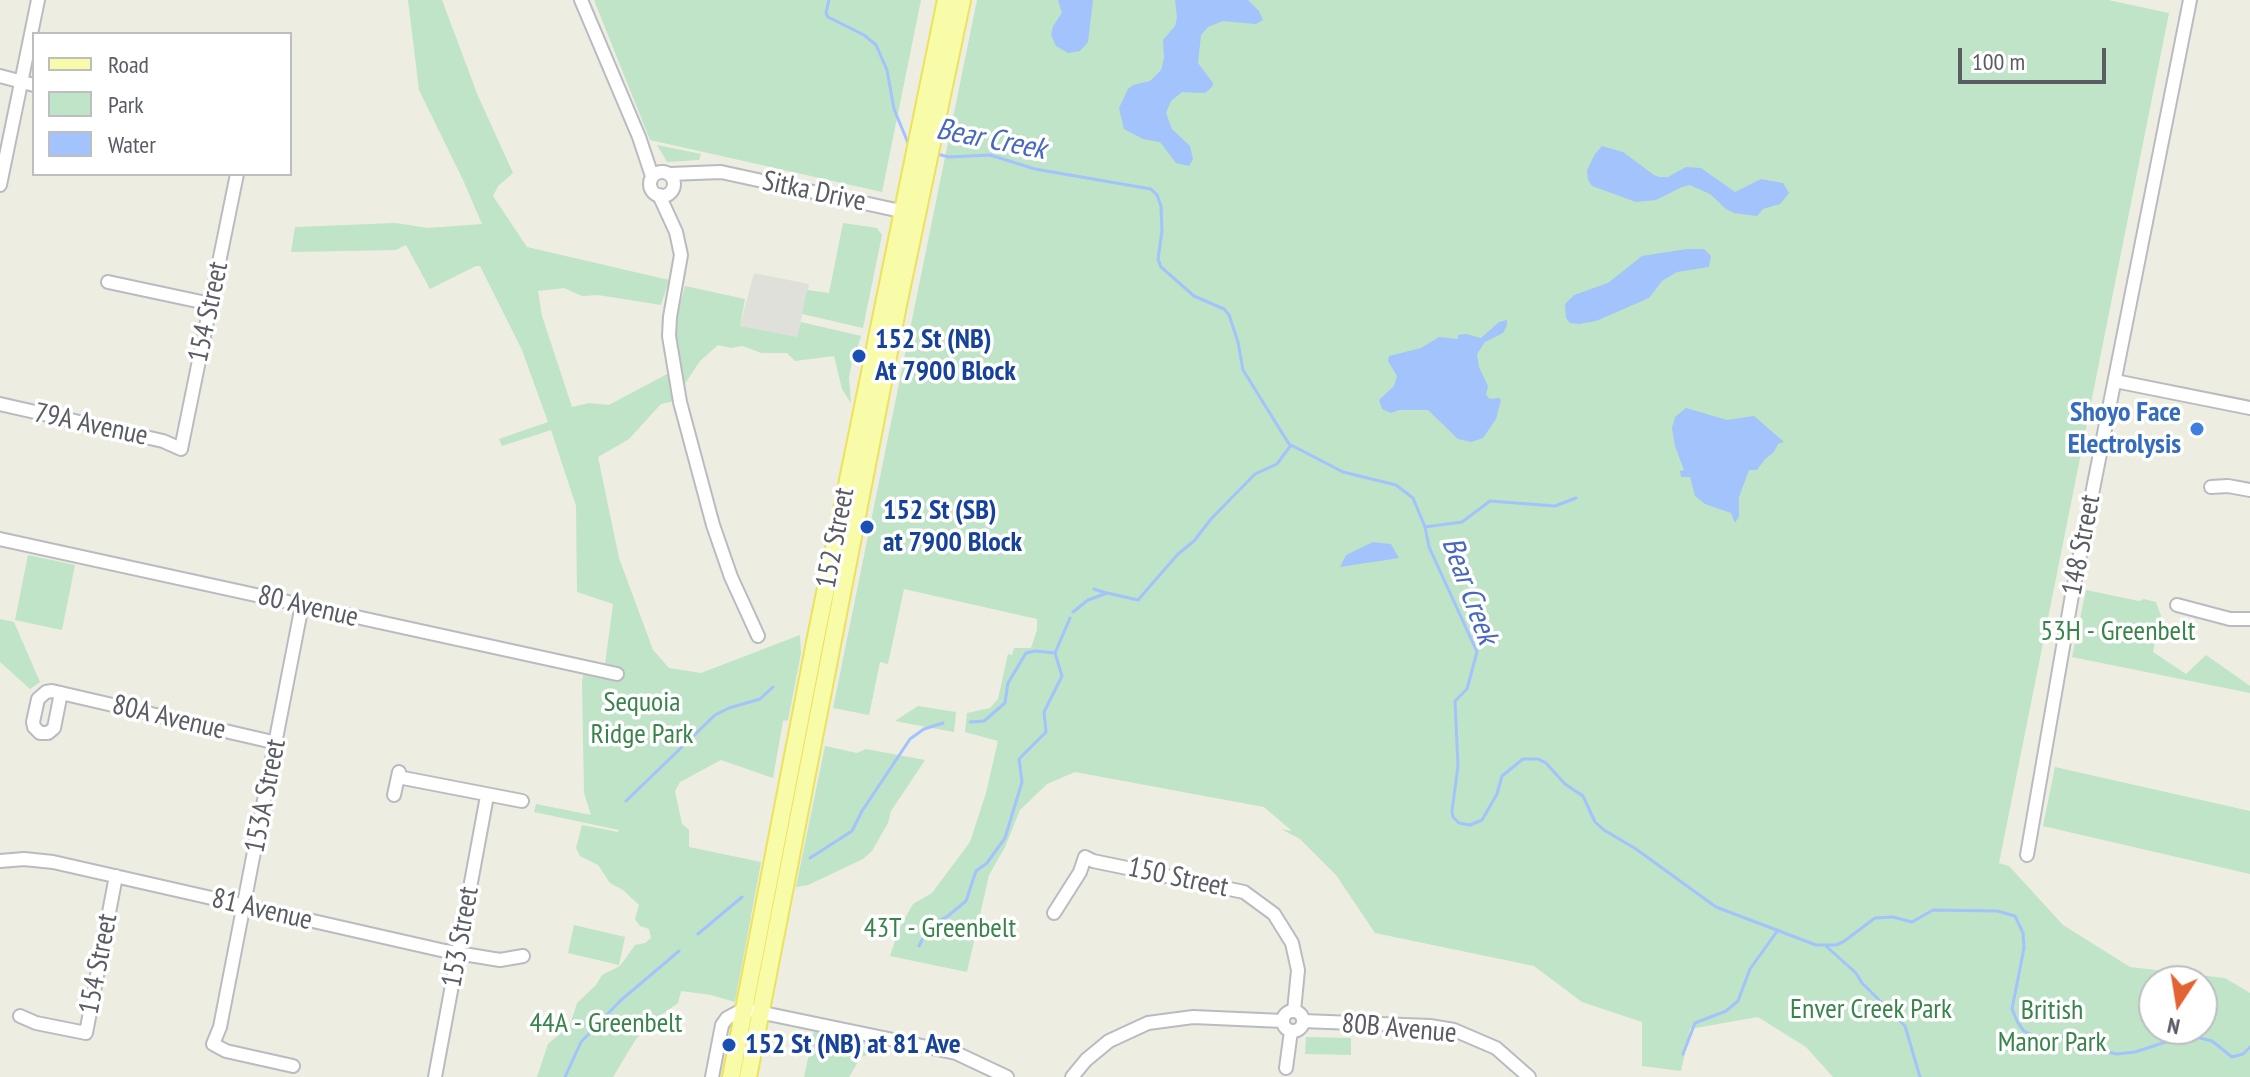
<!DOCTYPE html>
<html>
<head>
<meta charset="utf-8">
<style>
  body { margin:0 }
  #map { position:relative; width:2250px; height:1077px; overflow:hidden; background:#edede2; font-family:"PT Sans Narrow",sans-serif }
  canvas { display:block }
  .legend { position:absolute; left:32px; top:32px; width:260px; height:144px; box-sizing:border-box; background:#fff; border:2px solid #bdbec1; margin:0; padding:10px 14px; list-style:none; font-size:24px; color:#5a5c63 }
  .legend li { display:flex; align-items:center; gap:16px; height:40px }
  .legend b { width:40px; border:2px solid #bdbec1 }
  .north { position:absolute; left:2138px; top:965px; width:80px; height:80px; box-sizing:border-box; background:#fff; border:2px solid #bdbec1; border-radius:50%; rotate:192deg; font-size:22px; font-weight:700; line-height:32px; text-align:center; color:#5a5c63 }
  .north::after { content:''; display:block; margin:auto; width:28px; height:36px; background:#e36432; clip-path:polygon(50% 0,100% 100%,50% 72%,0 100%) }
  .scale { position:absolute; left:1958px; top:48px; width:148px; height:36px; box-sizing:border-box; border:4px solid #5a5c63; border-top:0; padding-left:10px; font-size:24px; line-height:28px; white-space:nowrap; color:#5a5c63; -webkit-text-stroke:6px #fff; paint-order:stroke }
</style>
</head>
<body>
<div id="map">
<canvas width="2250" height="1077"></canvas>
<ul class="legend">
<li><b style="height:10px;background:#f8fca8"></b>Road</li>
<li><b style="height:22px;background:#bfe4c7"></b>Park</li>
<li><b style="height:22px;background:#a3c3fc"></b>Water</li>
</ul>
<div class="north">N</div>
<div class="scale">100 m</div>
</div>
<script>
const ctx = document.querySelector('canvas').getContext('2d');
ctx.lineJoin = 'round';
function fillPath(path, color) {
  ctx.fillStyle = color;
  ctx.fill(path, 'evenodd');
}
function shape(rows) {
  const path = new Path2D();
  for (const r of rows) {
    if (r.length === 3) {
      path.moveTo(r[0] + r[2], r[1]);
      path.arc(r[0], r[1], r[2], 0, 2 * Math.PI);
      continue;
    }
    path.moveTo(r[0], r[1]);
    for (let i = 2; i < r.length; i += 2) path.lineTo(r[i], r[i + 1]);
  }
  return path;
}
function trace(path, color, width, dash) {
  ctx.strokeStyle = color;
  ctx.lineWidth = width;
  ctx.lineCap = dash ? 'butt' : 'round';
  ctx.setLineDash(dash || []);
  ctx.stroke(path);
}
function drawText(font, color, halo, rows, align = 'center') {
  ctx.font = font + ' "PT Sans Narrow",sans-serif';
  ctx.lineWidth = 7;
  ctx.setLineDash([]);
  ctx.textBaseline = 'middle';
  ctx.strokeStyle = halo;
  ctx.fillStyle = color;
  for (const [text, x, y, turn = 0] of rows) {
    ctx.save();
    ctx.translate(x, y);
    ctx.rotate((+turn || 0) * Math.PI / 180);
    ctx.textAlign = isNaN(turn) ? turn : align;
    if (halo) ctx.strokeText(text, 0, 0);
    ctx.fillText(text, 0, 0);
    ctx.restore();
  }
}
fillPath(shape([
  [754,273,809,284,797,338,740,326]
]), '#e0e0da');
fillPath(shape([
  [408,0,442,0,478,96,513,173,498,186,493,196,527,247,669,280,661,305,598,295,582,296,564,288,538,291,542,316,572,407,589,403,609,405,669,373,675,401,661,404,629,439,598,457,619,558,653,650,669,668,701,673,800,635,801,653,788,720,783,721,773,778,721,760,680,782,675,791,682,824,689,830,689,847,761,862,735,1002,711,995,681,991,678,1003,649,1024,636,1039,613,1077,537,1077,548,1044,570,1025,577,1003,596,985,602,975,620,966,635,945,645,943,651,938,649,929,640,926,635,919,639,905,623,890,610,883,598,865,580,856,576,848,582,825,618,832,619,830,534,812,536,804,591,815,584,793,582,682,586,661,605,665,613,604,577,592,576,506,551,430,502,446,499,439,548,422,522,350,480,266,476,266,430,289,406,245,396,250,291,252,295,227,396,223,428,228,482,224,464,182,419,90],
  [594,0,921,0,882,192,650,140],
  [977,0,2108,0,2169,13,1999,863,2009,866,2063,925,2130,967,2225,978,2250,993,2250,1077,1833,1077,1806,1047,1758,1017,1690,1029,1681,1071,1642,1066,1642,1022,1582,1002,1534,966,1375,933,1336,875,1300,839,1281,829,1292,831,1264,807,1075,772,1047,784,1020,810,1005,847,989,875,967,972,890,956,899,929,913,904,932,893,970,842,986,793,998,741,965,732,967,713,990,708,998,699,1008,654,1012,655,1014,648,1031,648,1037,630,1037,619,904,589,888,664,880,662,869,715,833,708],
  [2154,981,2202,981,2202,1029,2154,1029],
  [657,145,701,154,699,160,667,162],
  [843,223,877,228,882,235,863,328,802,314,807,290,829,293],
  [685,286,745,299,740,326,797,337,801,322,861,336,857,349,854,350,849,378,851,403,842,389,834,356,795,361,787,353,762,353,742,346,731,348,718,345,700,361,684,385,676,335,677,317],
  [28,555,75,565,62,630,15,620],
  [2086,590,2139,601,2144,599,2156,602,2161,616,2153,652,2186,674,2206,655,2250,686,2250,693,2072,657],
  [0,619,14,622,40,682,30,689,0,662],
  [918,706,956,712,954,732,895,721],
  [825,746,857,753,866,749,925,760,891,811,888,823,872,851,863,859,808,885,796,887],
  [2055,767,2250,811,2250,874,2043,826],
  [574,925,625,937,619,965,568,953],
  [814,1031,865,1042,864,1046,873,1046,874,1049,873,1053,861,1057,849,1077,804,1077],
  [1306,1037,1351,1038,1351,1055,1305,1054]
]), '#bfe4c7');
fillPath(shape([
  [1058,0,1093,0,1088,42,1080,51,1068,53,1056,46,1051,35,1053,26,1062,13],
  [1175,0,1248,0,1259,11,1263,20,1256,24,1223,21,1208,27,1201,35,1198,63,1213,83,1212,87,1205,93,1182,92,1171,101,1166,113,1172,129,1190,146,1193,159,1189,166,1176,163,1160,142,1143,139,1124,129,1119,108,1128,89,1133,85,1150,81,1161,70,1164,58,1163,40,1175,26,1177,18],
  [1602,146,1623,152,1654,175,1660,177,1668,177,1686,167,1701,168,1735,192,1761,179,1783,183,1789,193,1780,204,1763,209,1757,216,1734,213,1726,209,1710,194,1690,185,1682,187,1656,200,1636,202,1592,186,1588,180,1587,170,1595,154],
  [1687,249,1704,249,1711,256,1709,267,1677,272,1662,281,1649,298,1596,321,1579,324,1570,323,1566,318,1565,304,1574,295,1608,283,1642,256],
  [1507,320,1507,325,1503,333,1485,342,1477,354,1479,367,1488,386,1486,395,1490,399,1499,398,1501,400,1496,419,1483,438,1471,442,1458,439,1428,410,1399,410,1391,413,1382,409,1379,400,1394,386,1397,376,1388,361,1389,356,1421,348,1439,337,1458,339,1458,335,1466,334,1481,338,1499,322],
  [1686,408,1727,420,1754,416,1784,442,1778,444,1774,452,1765,459,1757,470,1749,470,1739,497,1739,516,1735,523,1731,513,1705,504,1695,496,1690,477,1681,477,1680,471,1684,470,1675,446,1672,428,1675,417],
  [1373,542,1391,544,1399,558,1340,567,1346,555]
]), '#a3c3fc');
trace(shape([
  [829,0,826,13,828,17,864,35,876,45,887,70,894,109,908,143,911,145],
  [937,154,949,157,990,155,1035,169,1151,189,1157,195,1161,206,1162,231,1158,259,1161,267,1194,296,1224,309,1229,315,1238,342,1243,370,1289,444,1343,472,1396,485,1413,498,1425,527,1429,547,1477,652,1467,689,1455,701,1458,766,1452,811,1453,817,1459,823,1470,825,1482,820,1497,794,1502,776,1523,759,1538,759,1546,763,1565,784,1583,796,1595,822,1604,830,1636,849,1716,907,1816,945,1836,945,1843,942,1875,918,1893,917,1912,922,1933,910,1997,911,2015,916,2023,933,2024,948,2012,1009,2018,1023,2024,1031,2034,1036,2071,1037,2082,1039,2103,1051,2117,1054,2135,1052,2175,1039,2196,1037,2212,1041,2232,1057,2243,1054,2250,1047],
  [1425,527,1462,522,1490,501,1555,506,1576,498],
  [1094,589,1106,593],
  [1073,612,1088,600,1107,593,1138,600,1178,554,1194,541,1211,519,1255,474,1277,464,1291,445],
  [970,722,984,721,1005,703,1008,683,1026,653,1035,651,1055,653,1070,618],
  [626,801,715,715,729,708,760,699,773,687],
  [810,858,852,831,862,811,910,739,924,729,943,723],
  [698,934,742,897],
  [919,946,929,926,948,916,966,901,976,871,987,863,1005,838,1022,782,1019,759,1046,732,1044,712,1062,676,1055,653],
  [1827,947,1856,973,1862,983,1905,1026,1920,1077],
  [1683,1054,1695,1023,1726,1011,1738,1001,1750,969,1778,930],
  [565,1077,581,1042,620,1001,679,951]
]), '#a3c3fc', 3);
const minor = shape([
  [581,0,639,137,652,176],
  [0,76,34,85],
  [662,184,12],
  [670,174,721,172,910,213],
  [0,185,38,0],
  [659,195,676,232,681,255,670,317,669,336,680,402,713,525,731,577,758,636],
  [108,282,211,304],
  [2115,381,2250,408],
  [0,404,163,441,181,449,237,174],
  [2211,487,2228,486,2250,490],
  [0,539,617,674],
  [2177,605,2230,619,2250,619],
  [61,693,54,728,48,733,40,733,34,727,33,722,38,699,46,692,52,691,277,743],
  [398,777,522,801],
  [394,795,399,772],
  [2027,855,2072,595,2190,0],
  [0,861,24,859,53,862,445,951,500,960,523,956],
  [1054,913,1080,872,1085,857,1093,861,1244,892,1274,914,1292,943,1298,970,1294,1011],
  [1293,1021,10],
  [20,1016,36,1023,86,1033,116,876],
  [1303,1021,1430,1026,1454,1030,1496,1048,1529,1077],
  [293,1066,226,1051,213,1044,220,1027,302,605],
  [1286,1068,1291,1031],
  [435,1077,487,796],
  [712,1077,722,1025,727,1018,744,1009,956,1053,1007,1077],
  [1072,1077,1086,1060,1109,1041,1148,1023,1193,1017,1283,1021]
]);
const major = shape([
  [731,1077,815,642,946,0],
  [748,1077,898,305,962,0]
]);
trace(minor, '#babbc1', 16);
trace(major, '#ede25b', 20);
trace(minor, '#fff', 12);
trace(major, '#f8fca8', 16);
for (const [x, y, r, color] of [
  [859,356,8,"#1a4fb4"],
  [2197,429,8,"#3f7fe0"],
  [867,527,8,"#1a4fb4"],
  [729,1045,8,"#1a4fb4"]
]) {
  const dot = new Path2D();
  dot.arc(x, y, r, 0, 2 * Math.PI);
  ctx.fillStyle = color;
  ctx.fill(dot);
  trace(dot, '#fff', 3);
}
drawText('28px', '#5a5c63', '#fff', [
  ["Sitka Drive",814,192,12],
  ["154 Street",209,312,-78],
  ["79A Avenue",91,425,12],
  ["152 Street",836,538,-79],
  ["148 Street",2082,545,-79],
  ["80 Avenue",308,607,13],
  ["80A Avenue",169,718,13],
  ["153A Street",266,796,-79],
  ["150 Street",1178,878,12],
  ["81 Avenue",262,910,13],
  ["153 Street",461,937,-80],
  ["154 Street",99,964,-79],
  ["80B Avenue",1399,1029,5]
]);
drawText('bold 28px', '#164399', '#fff', [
  ["152 St (NB)",875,340],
  ["At 7900 Block",875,372],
  ["152 St (SB)",883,511],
  ["at 7900 Block",883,543],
  ["152 St (NB) at 81 Ave",745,1045]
], 'left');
drawText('bold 28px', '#366cbe', '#fff', [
  ["Shoyo Face",2181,413],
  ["Electrolysis",2181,445]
], 'right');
drawText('28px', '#38844b', '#fff', [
  ["53H - Greenbelt",2118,632],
  ["Sequoia",642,703],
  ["Ridge Park",642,735],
  ["43T - Greenbelt",940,929],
  ["Enver Creek Park",1871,1010],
  ["British",2052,1011],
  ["Manor Park",2052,1043],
  ["44A - Greenbelt",606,1024]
]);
drawText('italic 30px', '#4668bf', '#fff', [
  ["Bear Creek",991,140,11],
  ["Bear Creek",1469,591,70]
]);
</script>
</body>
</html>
